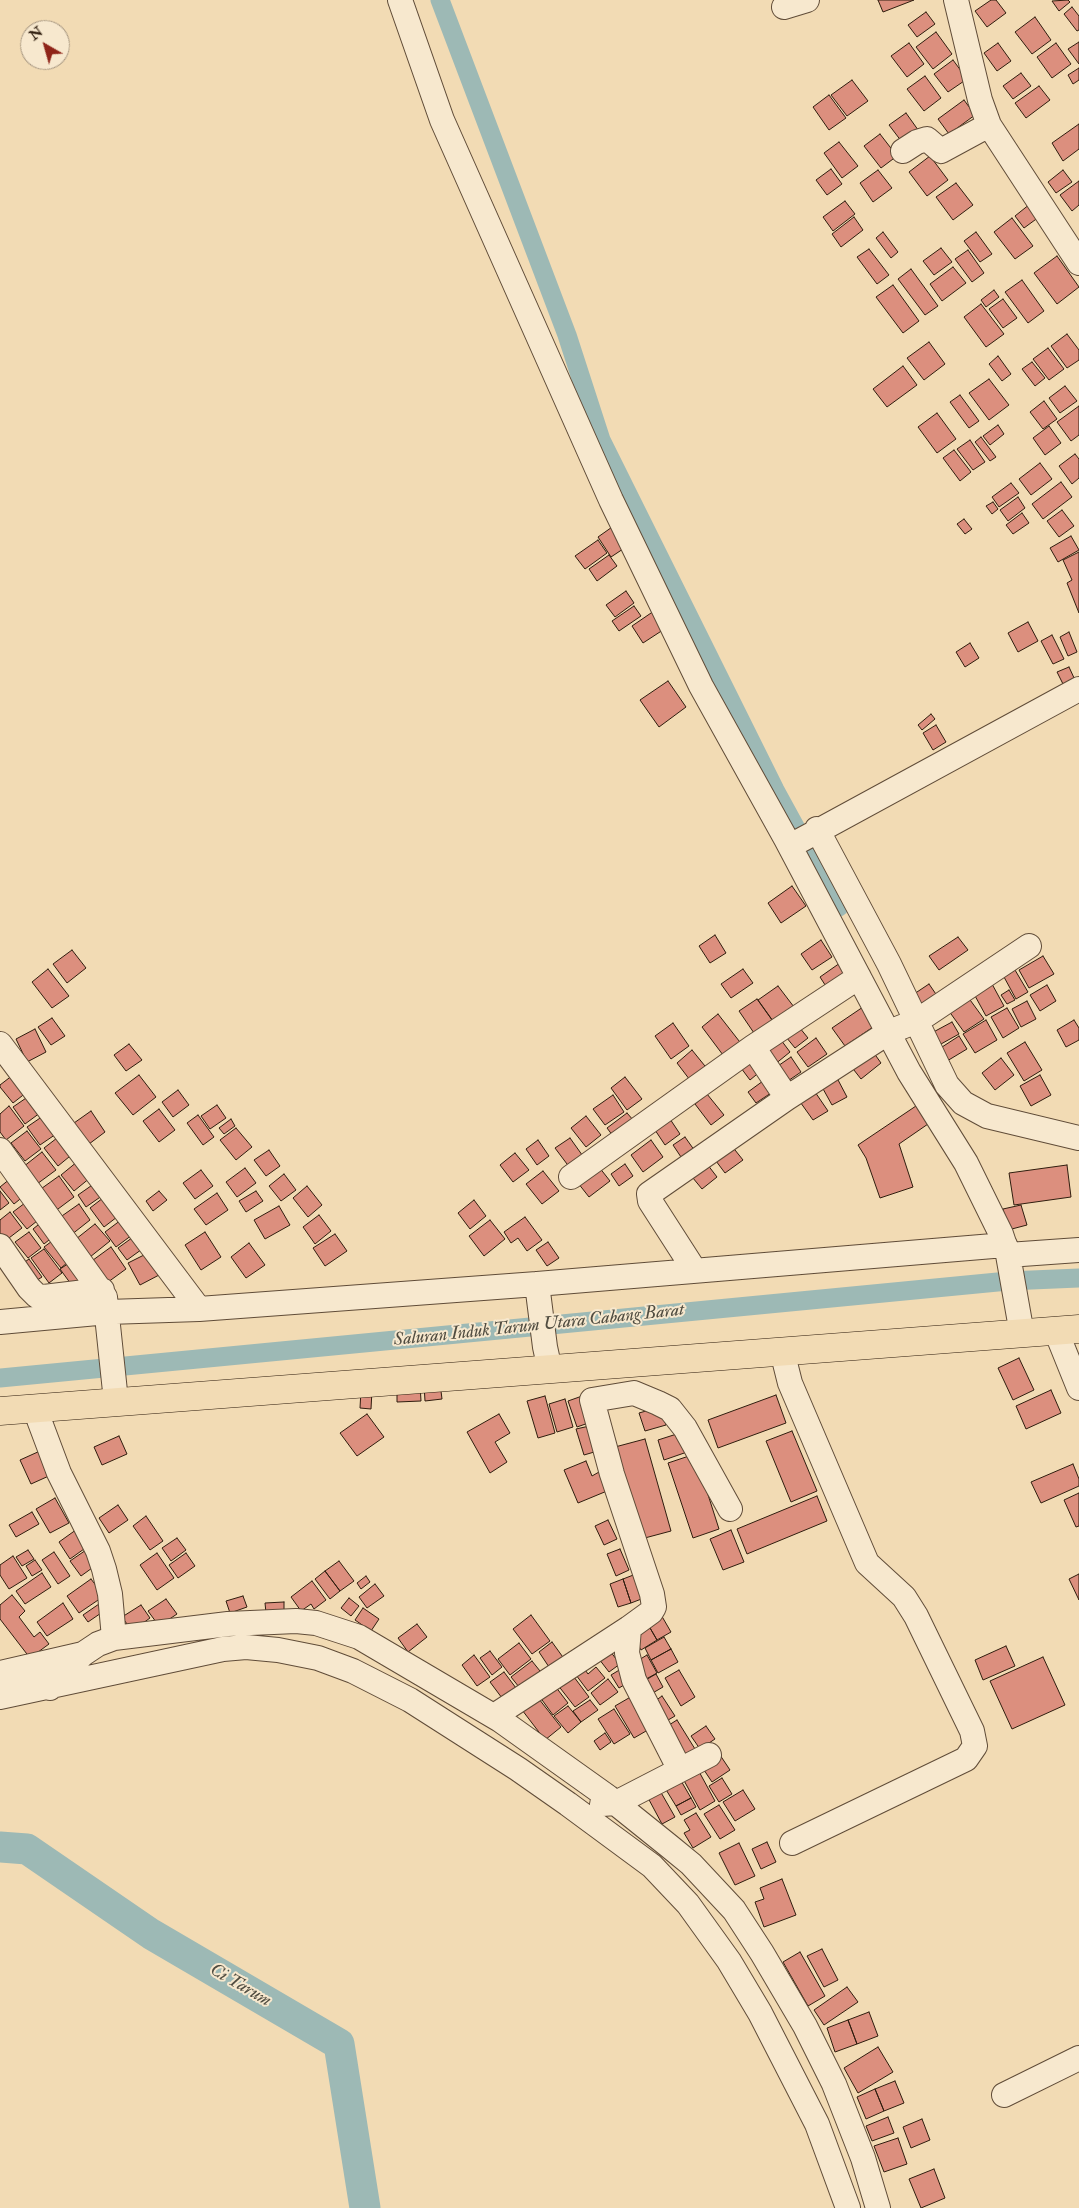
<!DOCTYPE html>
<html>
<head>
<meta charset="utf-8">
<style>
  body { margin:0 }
  #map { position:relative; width:1079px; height:2208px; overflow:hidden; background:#f2dbb4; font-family:"IM FELL Double Pica",serif }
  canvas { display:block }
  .north { position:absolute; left:20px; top:20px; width:50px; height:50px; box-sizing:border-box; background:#f7e8ce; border:1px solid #a79781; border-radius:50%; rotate:322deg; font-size:14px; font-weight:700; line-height:20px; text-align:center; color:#2f1d0e }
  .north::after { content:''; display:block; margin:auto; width:18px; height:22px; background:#8f2418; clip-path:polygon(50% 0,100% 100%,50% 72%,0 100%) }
</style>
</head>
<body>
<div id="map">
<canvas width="1079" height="2208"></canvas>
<div class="north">N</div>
</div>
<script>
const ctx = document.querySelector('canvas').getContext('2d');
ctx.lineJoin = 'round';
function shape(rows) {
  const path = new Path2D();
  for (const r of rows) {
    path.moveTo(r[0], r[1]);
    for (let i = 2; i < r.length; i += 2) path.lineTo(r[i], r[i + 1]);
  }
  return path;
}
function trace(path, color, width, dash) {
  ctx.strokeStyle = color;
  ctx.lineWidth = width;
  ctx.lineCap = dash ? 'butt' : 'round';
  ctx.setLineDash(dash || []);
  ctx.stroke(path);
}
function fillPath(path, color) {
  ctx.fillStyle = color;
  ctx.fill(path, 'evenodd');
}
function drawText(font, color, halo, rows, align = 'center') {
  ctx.font = font + ' "IM FELL Double Pica",serif';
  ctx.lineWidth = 4;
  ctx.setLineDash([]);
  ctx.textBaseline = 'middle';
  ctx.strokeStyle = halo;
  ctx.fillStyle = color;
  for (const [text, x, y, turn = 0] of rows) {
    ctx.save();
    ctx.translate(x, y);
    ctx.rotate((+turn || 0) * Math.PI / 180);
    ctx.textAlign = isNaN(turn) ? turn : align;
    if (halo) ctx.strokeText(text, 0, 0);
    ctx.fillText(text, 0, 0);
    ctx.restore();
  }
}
trace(shape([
  [440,0,567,335,601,440,775,790,839,907],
  [0,1378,1008,1281,1079,1278]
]), '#9db9b5', 19);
trace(shape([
  [0,1847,27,1849,151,1934,339,2044,365,2208]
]), '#9db9b5', 31);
const building = shape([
  [878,0,914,0,883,12,878,0],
  [991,0,996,0,1006,13,987,27,975,11,991,0],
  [1068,0,1070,2,1059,11,1052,1,1068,0],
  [1072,7,1079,16,1079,30,1077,31,1064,14,1072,7],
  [926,12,935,24,917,37,908,25,926,12],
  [1035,17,1051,40,1032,54,1015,32,1035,17],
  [936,32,952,54,933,69,916,47,936,32],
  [1079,42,1079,64,1068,49,1079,42],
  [909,43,924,64,907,77,891,56,909,43],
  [998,43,1011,61,997,71,984,53,998,43],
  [1056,43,1071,64,1052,78,1037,57,1056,43],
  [953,60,967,79,948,92,934,74,953,60],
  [1079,68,1079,80,1073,84,1068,75,1079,68],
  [1021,73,1031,86,1013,99,1003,86,1021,73],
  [925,76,941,98,924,111,907,89,925,76],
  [852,80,868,101,847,116,831,95,852,80],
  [1039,86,1050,100,1026,118,1015,103,1039,86],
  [829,95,846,118,829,130,813,107,829,95],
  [964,100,975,115,949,134,938,119,964,100],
  [906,113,921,134,905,146,889,125,906,113],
  [1079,124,1079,149,1063,161,1052,143,1079,124],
  [880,134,897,156,881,168,864,146,880,134],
  [839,142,858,166,842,178,824,153,839,142],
  [930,156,948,180,927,196,909,172,930,156],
  [831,169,842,184,827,195,816,180,831,169],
  [878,170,892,188,873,202,860,183,878,170],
  [1063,170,1072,182,1056,193,1048,182,1063,170],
  [1079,181,1079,205,1072,211,1060,195,1079,181],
  [956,183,973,205,953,220,936,197,956,183],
  [845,201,855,214,833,231,823,217,845,201],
  [1030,204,1039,217,1024,228,1015,216,1030,204],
  [854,217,863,230,841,247,832,234,854,217],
  [1012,218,1033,246,1015,259,994,232,1012,218],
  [883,232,898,252,891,258,876,238,883,232],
  [976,232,992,254,980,262,964,241,976,232],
  [941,248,952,262,934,275,923,261,941,248],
  [869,249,889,275,877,284,857,257,869,249],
  [968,250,984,273,972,282,955,259,968,250],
  [1057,256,1079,287,1057,304,1034,273,1057,256],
  [953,267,966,283,942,301,930,284,953,267],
  [911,269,938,306,925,315,898,279,911,269],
  [1022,280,1044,311,1028,323,1005,292,1022,280],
  [893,285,919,321,903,333,876,297,893,285],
  [994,290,999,297,986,307,981,300,994,290],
  [1003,299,1017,318,1003,328,989,309,1003,299],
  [981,304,1004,334,986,347,964,317,981,304],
  [1067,334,1079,350,1079,360,1067,368,1051,346,1067,334],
  [929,342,945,364,924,380,907,358,929,342],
  [1048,348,1064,369,1049,380,1033,359,1048,348],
  [998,356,1011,374,1002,381,989,364,998,356],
  [1032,362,1045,378,1035,386,1022,369,1032,362],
  [903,366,917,385,887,407,873,389,903,366],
  [989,379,1009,405,989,420,969,393,989,379],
  [1065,386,1077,401,1060,413,1049,398,1065,386],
  [960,395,979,421,969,428,950,402,960,395],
  [1044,401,1057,419,1043,429,1030,412,1044,401],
  [1079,406,1079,435,1071,441,1057,422,1079,406],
  [937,413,956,439,937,453,918,427,937,413],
  [998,425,1004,434,990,445,983,436,998,425],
  [1049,426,1061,443,1045,455,1033,438,1049,426],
  [981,437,996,457,990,461,975,442,981,437],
  [970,440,985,462,973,470,957,449,970,440],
  [954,450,971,472,960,481,943,458,954,450],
  [1075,454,1079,459,1079,478,1072,484,1059,466,1075,454],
  [1040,463,1052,479,1031,495,1019,479,1040,463],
  [1061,482,1072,497,1043,519,1032,504,1061,482],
  [1011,483,1019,493,999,507,992,497,1011,483],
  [1018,497,1025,508,1008,521,1000,510,1018,497],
  [993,502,998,509,992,514,986,506,993,502],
  [1062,510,1074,526,1059,537,1047,521,1062,510],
  [1022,513,1029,523,1013,534,1006,525,1022,513],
  [964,519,972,529,965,534,957,524,964,519],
  [615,525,629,545,611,557,598,537,615,525],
  [1071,536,1079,550,1058,562,1050,548,1071,536],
  [598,540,607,553,585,569,575,556,598,540],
  [1079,552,1079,613,1067,583,1072,580,1063,560,1079,552],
  [609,555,617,566,597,581,589,569,609,555],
  [626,591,634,603,615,617,606,605,626,591],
  [634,606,641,616,619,631,612,621,634,606],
  [654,611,666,628,643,643,632,626,654,611],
  [1028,622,1038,641,1018,652,1008,633,1028,622],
  [1069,632,1077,652,1068,656,1060,637,1069,632],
  [1052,635,1064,659,1053,664,1041,641,1052,635],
  [970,643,979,658,965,667,956,652,970,643],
  [1069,667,1075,680,1064,686,1057,672,1069,667],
  [668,681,686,707,659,727,640,700,668,681],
  [931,714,935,719,922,730,918,725,931,714],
  [936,725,946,742,933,750,923,733,936,725],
  [792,886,806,906,781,923,768,903,792,886],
  [715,935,726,953,710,963,699,946,715,935],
  [958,937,968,950,939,970,929,956,958,937],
  [821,940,832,957,812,970,801,954,821,940],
  [72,950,86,968,67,983,53,964,72,950],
  [1043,956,1054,974,1029,988,1019,970,1043,956],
  [840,963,850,976,829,991,820,977,840,963],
  [48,969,69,996,52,1008,32,982,48,969],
  [743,969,753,983,731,998,721,984,743,969],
  [1015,970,1028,992,1016,999,1004,977,1015,970],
  [929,984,940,1000,922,1012,911,996,929,984],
  [992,984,1004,1006,986,1016,974,994,992,984],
  [1047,985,1056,1001,1040,1011,1030,995,1047,985],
  [778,986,794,1007,773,1021,758,1000,778,986],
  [1009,990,1015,1000,1007,1004,1001,995,1009,990],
  [965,993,984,1019,964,1032,946,1007,965,993],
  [757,999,772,1020,754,1033,739,1011,757,999],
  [1027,1001,1036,1019,1021,1027,1012,1009,1027,1001],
  [866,1005,879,1023,845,1046,832,1028,866,1005],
  [1007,1008,1019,1028,1003,1038,991,1017,1007,1008],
  [718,1014,743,1046,726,1059,702,1027,718,1014],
  [52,1018,65,1036,51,1045,38,1027,52,1018],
  [986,1020,997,1040,975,1053,963,1034,986,1020],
  [1074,1020,1079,1028,1079,1040,1066,1047,1057,1030,1074,1020],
  [795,1022,808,1038,795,1048,782,1032,795,1022],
  [952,1022,959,1034,932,1049,926,1036,952,1022],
  [673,1023,689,1046,671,1059,655,1036,673,1023],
  [35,1029,46,1052,27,1062,16,1039,35,1029],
  [778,1036,790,1052,774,1065,762,1049,778,1036],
  [959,1036,967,1049,947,1061,939,1049,959,1036],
  [816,1038,827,1054,808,1067,797,1052,816,1038],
  [1025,1042,1042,1070,1024,1081,1007,1053,1025,1042],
  [129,1044,142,1060,126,1071,114,1055,129,1044],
  [871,1049,881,1063,861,1079,850,1065,871,1049],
  [692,1050,709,1071,693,1084,677,1063,692,1050],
  [749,1055,762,1070,750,1080,738,1064,749,1055],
  [791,1057,801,1072,782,1085,772,1070,791,1057],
  [1001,1058,1014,1075,995,1090,982,1073,1001,1058],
  [13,1075,27,1092,13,1103,0,1087,0,1085,13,1075],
  [139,1075,156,1097,133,1115,115,1093,139,1075],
  [1040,1075,1051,1095,1031,1106,1020,1086,1040,1075],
  [625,1077,642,1099,627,1110,611,1088,625,1077],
  [837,1078,847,1097,832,1105,822,1087,837,1078],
  [763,1081,771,1093,756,1103,748,1092,763,1081],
  [813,1089,828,1111,813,1120,798,1099,813,1089],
  [178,1090,189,1105,173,1117,162,1102,178,1090],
  [32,1094,44,1110,25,1124,13,1107,32,1094],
  [707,1094,724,1115,711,1125,695,1104,707,1094],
  [613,1095,624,1112,605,1125,593,1109,613,1095],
  [217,1105,226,1118,210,1129,201,1116,217,1105],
  [9,1106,24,1126,6,1140,0,1132,0,1114,9,1106],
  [916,1106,928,1124,899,1144,913,1187,880,1198,866,1158,858,1145,916,1106],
  [159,1109,175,1130,159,1142,143,1121,159,1109],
  [91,1111,105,1132,89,1144,74,1123,91,1111],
  [627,1113,634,1121,613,1136,607,1128,627,1113],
  [46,1114,59,1132,40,1145,27,1127,46,1114],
  [198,1115,214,1137,203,1145,187,1123,198,1115],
  [586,1116,601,1135,586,1147,571,1128,586,1116],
  [231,1119,235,1126,224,1134,219,1128,231,1119],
  [670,1119,680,1134,665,1145,655,1130,670,1119],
  [236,1128,252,1147,236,1160,220,1140,236,1128],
  [27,1131,41,1149,25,1161,11,1143,27,1131],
  [61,1135,75,1152,58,1166,44,1148,61,1135],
  [685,1137,697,1154,685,1163,673,1145,685,1137],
  [570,1138,585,1159,570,1168,555,1148,570,1138],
  [538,1140,549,1156,537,1165,526,1149,538,1140],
  [651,1140,663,1157,643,1172,631,1155,651,1140],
  [727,1140,743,1160,725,1173,710,1153,727,1140],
  [269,1150,280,1166,266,1176,254,1160,269,1150],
  [42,1152,56,1170,37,1184,23,1167,42,1152],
  [515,1153,529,1170,513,1182,500,1165,515,1153],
  [83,1157,96,1173,74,1191,61,1175,83,1157],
  [704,1160,717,1177,702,1189,688,1172,704,1160],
  [625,1164,633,1176,619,1186,611,1174,625,1164],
  [1067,1165,1071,1197,1014,1205,1009,1173,1067,1165],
  [599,1167,610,1181,589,1197,578,1183,599,1167],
  [245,1168,256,1183,237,1197,226,1182,245,1168],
  [201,1170,213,1186,195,1199,183,1183,201,1170],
  [543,1171,559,1191,542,1204,526,1184,543,1171],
  [16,1174,30,1191,14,1204,0,1187,16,1174],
  [284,1174,296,1190,281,1201,269,1186,284,1174],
  [59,1176,74,1197,54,1212,38,1191,59,1176],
  [98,1181,106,1193,86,1207,78,1195,98,1181],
  [307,1186,322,1205,308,1217,293,1198,307,1186],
  [0,1191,9,1203,0,1210,0,1191],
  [159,1191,167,1200,153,1211,146,1201,159,1191],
  [256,1191,263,1201,246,1212,239,1201,256,1191],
  [217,1193,228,1210,206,1225,194,1209,217,1193],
  [103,1198,117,1217,104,1227,90,1208,103,1198],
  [29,1200,42,1217,27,1229,13,1212,29,1200],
  [474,1200,486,1216,470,1229,458,1213,474,1200],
  [79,1204,90,1220,71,1235,59,1218,79,1204],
  [1021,1205,1027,1225,1008,1230,1003,1209,1021,1205],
  [279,1206,290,1225,265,1239,254,1220,279,1206],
  [10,1212,22,1228,5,1241,0,1235,0,1220,10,1212],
  [319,1215,331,1231,315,1244,303,1227,319,1215],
  [48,1217,59,1232,44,1244,33,1229,48,1217],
  [125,1217,136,1232,116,1247,105,1232,125,1217],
  [525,1217,542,1240,527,1251,518,1238,511,1243,504,1232,525,1217],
  [490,1220,505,1239,484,1256,469,1236,490,1220],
  [95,1224,110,1241,90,1257,76,1239,95,1224],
  [29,1232,41,1248,28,1258,15,1242,29,1232],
  [205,1232,221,1257,201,1270,185,1245,205,1232],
  [335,1234,347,1251,325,1266,313,1248,335,1234],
  [136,1235,145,1247,127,1260,118,1248,136,1235],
  [59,1236,75,1256,61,1268,44,1247,59,1236],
  [548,1242,559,1258,547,1266,536,1250,548,1242],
  [249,1243,265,1265,246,1278,231,1257,249,1243],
  [111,1247,126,1269,104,1285,89,1263,111,1247],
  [44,1249,62,1273,49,1283,31,1258,44,1249],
  [150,1252,161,1274,140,1285,128,1263,150,1252],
  [77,1258,92,1279,76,1291,60,1269,77,1258],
  [29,1259,42,1277,31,1284,18,1267,29,1259],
  [1019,1358,1034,1390,1013,1400,998,1368,1019,1358],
  [440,1383,442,1399,425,1401,424,1385,440,1383],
  [420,1384,421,1401,397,1402,397,1386,420,1384],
  [361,1390,372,1390,371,1409,360,1408,361,1390],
  [1051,1390,1061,1413,1026,1429,1016,1406,1051,1390],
  [585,1395,594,1421,577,1427,568,1401,585,1395],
  [776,1395,786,1423,718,1448,708,1420,776,1395],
  [545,1396,555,1433,538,1438,527,1401,545,1396],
  [565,1399,573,1427,557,1432,549,1404,565,1399],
  [660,1407,666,1425,645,1431,639,1413,660,1407],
  [367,1414,384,1437,357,1456,340,1433,367,1414],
  [499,1414,510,1433,495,1442,507,1462,490,1473,467,1432,499,1414],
  [594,1425,601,1450,584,1455,576,1429,594,1425],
  [792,1431,817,1491,791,1502,766,1441,792,1431],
  [683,1432,690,1451,664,1460,658,1440,683,1432],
  [119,1436,127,1454,102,1465,94,1447,119,1436],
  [645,1439,671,1531,641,1539,615,1447,645,1439],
  [40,1451,51,1475,31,1484,20,1460,40,1451],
  [695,1454,719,1529,693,1538,668,1463,695,1454],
  [586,1461,592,1476,599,1472,607,1491,578,1503,564,1470,586,1461],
  [1073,1464,1079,1479,1079,1486,1041,1503,1031,1482,1073,1464],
  [1079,1493,1079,1526,1076,1527,1064,1500,1079,1493],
  [817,1496,827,1521,747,1554,737,1529,817,1496],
  [55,1498,69,1523,50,1533,36,1509,55,1498],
  [118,1505,128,1520,109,1533,99,1518,118,1505],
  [32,1512,39,1524,16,1537,9,1525,32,1512],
  [146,1516,163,1541,150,1550,133,1526,146,1516],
  [608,1520,617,1539,604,1545,595,1526,608,1520],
  [80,1527,91,1544,70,1559,59,1542,80,1527],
  [731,1530,744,1562,723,1570,710,1539,731,1530],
  [177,1538,186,1550,171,1561,162,1548,177,1538],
  [89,1548,99,1563,81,1576,70,1561,89,1548],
  [620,1549,629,1570,616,1576,607,1554,620,1549],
  [28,1550,34,1559,22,1566,16,1557,28,1550],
  [54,1552,70,1576,58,1584,42,1560,54,1552],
  [157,1553,174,1578,157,1590,140,1565,157,1553],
  [186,1553,195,1566,178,1578,169,1565,186,1553],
  [13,1556,27,1578,9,1589,0,1575,0,1565,13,1556],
  [35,1560,42,1570,32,1576,26,1566,35,1560],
  [339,1561,354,1581,340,1591,325,1571,339,1561],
  [325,1571,340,1591,330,1599,315,1579,325,1571],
  [42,1573,51,1587,25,1604,16,1591,42,1573],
  [636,1574,644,1598,631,1603,623,1579,636,1574],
  [1079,1574,1079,1600,1069,1579,1079,1574],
  [366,1576,370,1582,361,1589,357,1583,366,1576],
  [91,1579,104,1596,79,1613,67,1596,91,1579],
  [623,1579,631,1603,618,1607,610,1584,623,1579],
  [312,1581,326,1600,314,1609,311,1604,301,1611,291,1597,312,1581],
  [375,1584,384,1596,367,1608,359,1597,375,1584],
  [12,1595,25,1611,19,1617,34,1637,40,1632,49,1644,30,1658,0,1619,0,1605,12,1595],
  [243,1596,247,1607,230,1613,226,1601,243,1596],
  [349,1598,359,1606,351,1616,341,1608,349,1598],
  [166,1599,177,1614,159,1626,148,1611,166,1599],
  [284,1602,284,1612,266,1613,265,1603,284,1602],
  [63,1603,73,1619,47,1636,37,1622,63,1603],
  [99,1604,104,1611,88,1622,83,1615,99,1604],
  [141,1605,150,1618,132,1631,122,1617,141,1605],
  [363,1608,379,1619,371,1631,355,1620,363,1608],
  [660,1613,671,1632,657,1640,646,1621,660,1613],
  [531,1615,550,1641,532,1654,513,1629,531,1615],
  [646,1621,657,1640,641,1650,630,1630,646,1621],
  [417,1624,427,1637,408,1652,398,1638,417,1624],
  [664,1637,671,1649,651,1660,645,1648,664,1637],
  [552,1642,565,1660,551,1670,539,1652,552,1642],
  [519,1643,531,1659,510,1675,498,1659,519,1643],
  [1006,1646,1015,1666,983,1680,975,1660,1006,1646],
  [671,1649,678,1662,658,1673,651,1660,671,1649],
  [490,1651,502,1667,492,1675,480,1658,490,1651],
  [610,1651,620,1664,609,1672,599,1659,610,1651],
  [474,1655,490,1677,477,1686,462,1665,474,1655],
  [647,1655,657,1673,639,1683,629,1666,647,1655],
  [1043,1657,1065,1705,1012,1729,990,1681,1043,1657],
  [532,1661,544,1676,523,1692,511,1677,532,1661],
  [581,1664,588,1674,596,1667,605,1678,588,1691,573,1671,581,1664],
  [621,1669,629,1682,619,1688,611,1675,621,1669],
  [679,1670,695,1697,681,1706,665,1678,679,1670],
  [504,1672,519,1692,505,1702,490,1682,504,1672],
  [571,1673,589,1697,575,1707,557,1684,571,1673],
  [656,1674,663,1687,644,1698,637,1685,656,1674],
  [608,1679,618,1692,600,1705,591,1693,608,1679],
  [552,1682,568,1703,553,1715,537,1693,552,1682],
  [535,1694,561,1727,545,1740,519,1706,535,1694],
  [634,1695,653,1727,634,1738,615,1706,634,1695],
  [662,1696,675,1716,663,1723,651,1704,662,1696],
  [590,1700,598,1710,581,1722,573,1711,590,1700],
  [568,1706,581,1722,568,1733,554,1716,568,1706],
  [614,1709,630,1734,614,1744,598,1719,614,1709],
  [677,1720,695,1749,679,1759,661,1730,677,1720],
  [706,1726,715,1739,700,1749,691,1736,706,1726],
  [605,1733,611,1742,600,1750,594,1741,605,1733],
  [720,1755,730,1770,712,1782,702,1767,720,1755],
  [696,1766,715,1801,700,1810,681,1775,696,1766],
  [722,1778,732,1794,719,1802,709,1786,722,1778],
  [680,1779,691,1798,676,1806,665,1788,680,1779],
  [659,1789,675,1817,662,1824,647,1796,659,1789],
  [743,1790,755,1809,735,1821,723,1802,743,1790],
  [691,1798,696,1807,681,1815,676,1806,691,1798],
  [719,1805,735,1830,720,1839,704,1814,719,1805],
  [696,1813,711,1837,693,1848,684,1833,690,1830,684,1820,696,1813],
  [767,1842,776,1862,761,1869,752,1849,767,1842],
  [739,1843,755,1876,735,1885,719,1853,739,1843],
  [782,1879,796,1915,764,1927,755,1902,764,1899,760,1888,782,1879],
  [822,1949,838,1980,824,1987,807,1956,822,1949],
  [800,1952,825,1996,808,2006,783,1962,800,1952],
  [847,1987,858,2002,824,2025,814,2010,847,1987],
  [869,2012,878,2036,857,2044,848,2020,869,2012],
  [848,2020,857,2044,835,2052,827,2028,848,2020],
  [878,2047,893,2072,858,2093,844,2068,878,2047],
  [895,2081,904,2103,884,2111,875,2089,895,2081],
  [875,2089,884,2111,866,2119,857,2097,875,2089],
  [888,2117,894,2133,872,2141,866,2126,888,2117],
  [922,2119,930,2140,911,2148,903,2127,922,2119],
  [898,2138,907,2164,884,2172,874,2146,898,2138],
  [934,2169,945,2198,921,2208,909,2179,934,2169]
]);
fillPath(building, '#dc8f7e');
trace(building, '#2f1d0e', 1);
const minor = shape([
  [400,0,442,120,611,500,701,686,786,839,909,1072,966,1163,1001,1234,1008,1255,1022,1334],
  [956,0,980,100,989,125,1079,263],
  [784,7,807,0],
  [903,151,917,142,927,139,941,151,989,125],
  [817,829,818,831,1079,689],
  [790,846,818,831,889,964,947,1085,963,1103,987,1116,1079,1138],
  [0,1044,199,1309],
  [753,1047,787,1098,889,1032,917,1021,1029,946],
  [0,1150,105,1297,116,1401],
  [571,1177,753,1047,859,977],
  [0,1246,29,1288,37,1296,44,1297,102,1290],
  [1008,1255,1079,1250],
  [695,1271,650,1201,649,1194,787,1098],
  [537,1284,545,1347,550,1370],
  [0,1322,108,1312,199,1309,537,1284,1005,1245],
  [1056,1331,1079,1388],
  [782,1351,790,1383,867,1563,904,1597,916,1616,972,1731,975,1746,966,1759,792,1843],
  [35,1409,59,1473,98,1551,104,1569,110,1594,114,1638],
  [629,1628,627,1653,634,1680,680,1770],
  [0,1673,83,1654],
  [50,1688,83,1654,98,1644,114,1638,228,1624,296,1621,316,1623,359,1637,500,1720,608,1797,669,1846,691,1864,734,1910,762,1953,805,2026,834,2084,863,2158,878,2208],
  [0,1697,223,1649,246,1647,278,1650,318,1658,353,1671,410,1700,518,1769,568,1804,652,1866,688,1904,729,1961,760,2013,817,2124,848,2208],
  [494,1716,629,1628,651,1612,654,1607,652,1594,612,1474,592,1400,634,1393,658,1403,670,1409,685,1428,730,1509],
  [602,1804,616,1803,709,1755],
  [1004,2095,1079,2058]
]);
const major = shape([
  [0,1411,1079,1329]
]);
trace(minor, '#604c38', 26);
trace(major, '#2f1d0e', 29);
trace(minor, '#f7e8ce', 24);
trace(major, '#f2dbb4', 28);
drawText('italic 18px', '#504c40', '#f7e8ce', [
  ["Saluran Induk Tarum Utara Cabang Barat",539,1326,-6],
  ["Ci Tarum",240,1986,30]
]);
</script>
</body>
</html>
